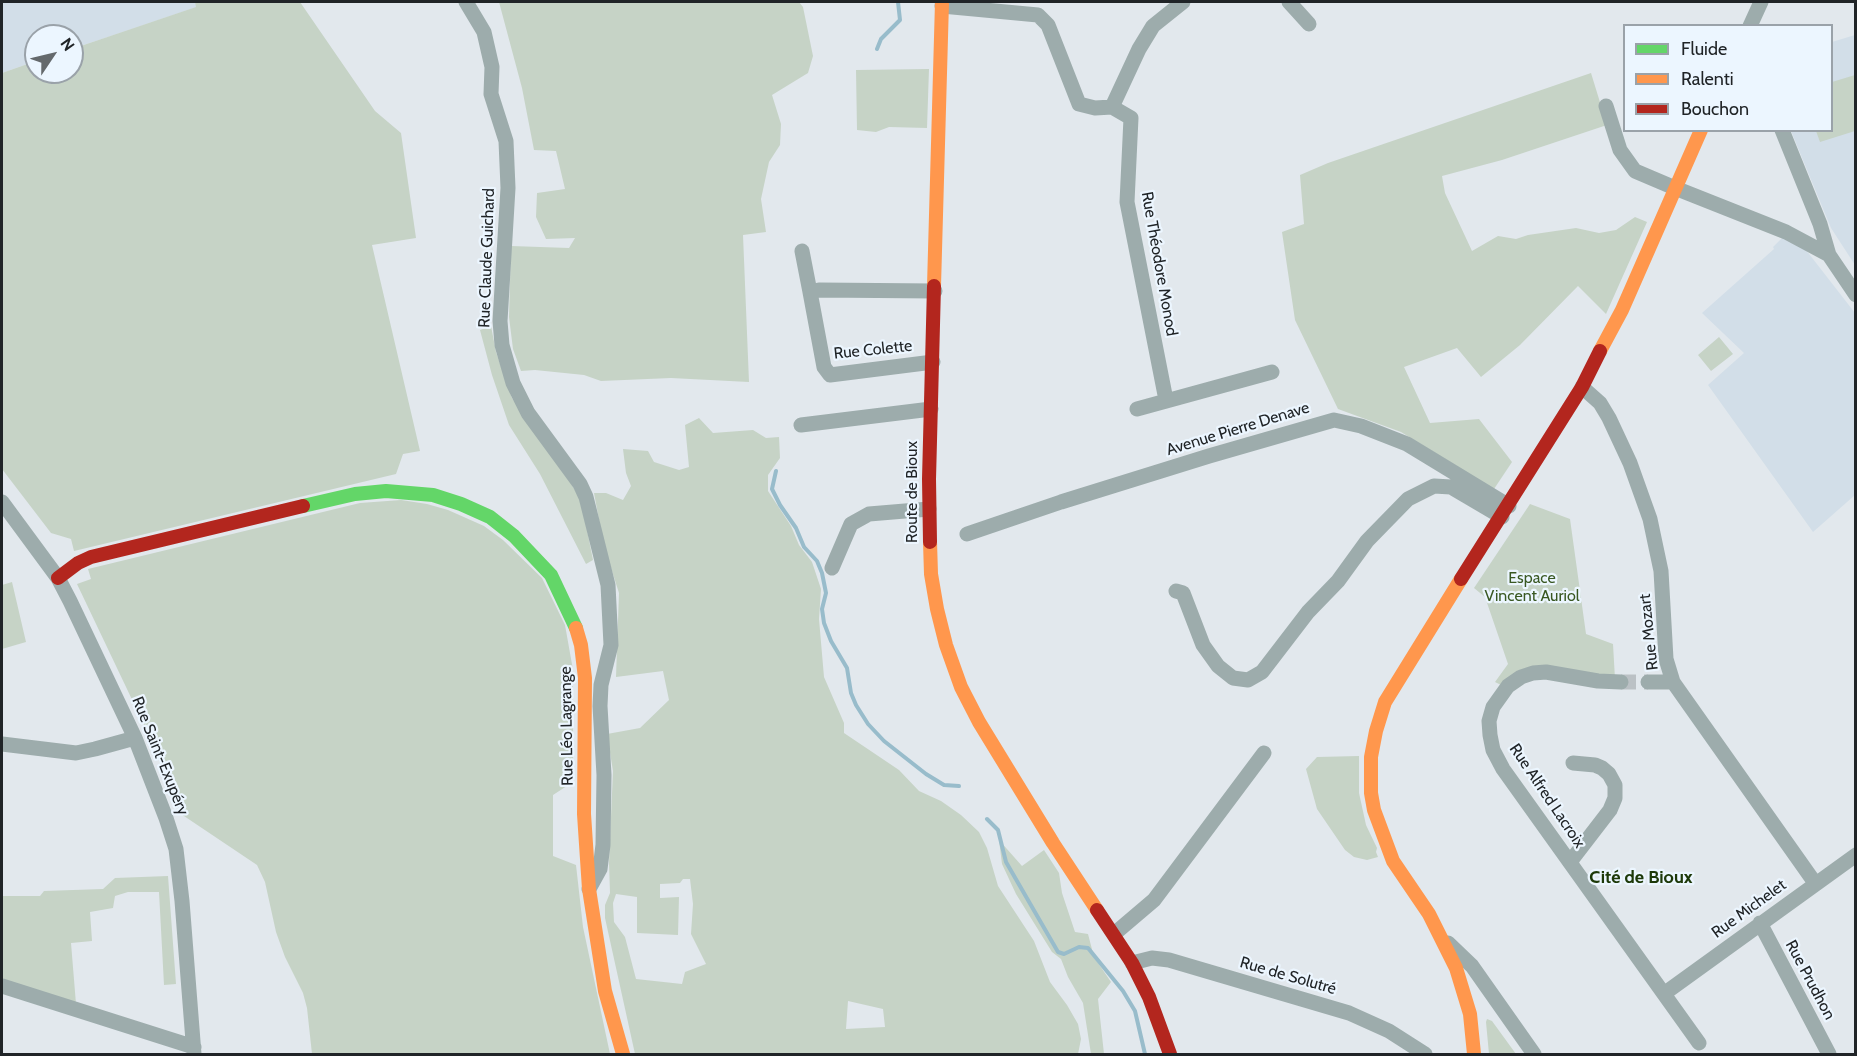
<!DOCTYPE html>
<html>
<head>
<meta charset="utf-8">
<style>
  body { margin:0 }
  #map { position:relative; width:1857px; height:1056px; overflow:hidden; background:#e2e8ed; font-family:Cabin,sans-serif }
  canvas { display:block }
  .frame { position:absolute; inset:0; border:3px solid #202427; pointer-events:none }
  .legend { position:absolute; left:1623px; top:24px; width:210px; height:108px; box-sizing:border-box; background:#ecf6ff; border:2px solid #9aa2a9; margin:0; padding:8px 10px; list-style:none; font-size:18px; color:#202427 }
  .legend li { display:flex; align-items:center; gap:12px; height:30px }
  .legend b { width:30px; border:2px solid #9aa2a9 }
  .north { position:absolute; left:24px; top:24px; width:60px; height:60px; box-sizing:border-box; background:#ecf6ff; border:2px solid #9aa2a9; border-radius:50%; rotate:55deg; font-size:16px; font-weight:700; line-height:24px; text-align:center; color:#202427 }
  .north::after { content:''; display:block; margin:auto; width:21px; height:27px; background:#64696c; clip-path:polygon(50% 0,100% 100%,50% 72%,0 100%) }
</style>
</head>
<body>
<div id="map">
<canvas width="1857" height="1056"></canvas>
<div class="frame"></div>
<ul class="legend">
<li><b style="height:8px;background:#63d668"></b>Fluide</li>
<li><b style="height:8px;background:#ff974d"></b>Ralenti</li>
<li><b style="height:8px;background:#b3261e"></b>Bouchon</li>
</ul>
<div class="north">N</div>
</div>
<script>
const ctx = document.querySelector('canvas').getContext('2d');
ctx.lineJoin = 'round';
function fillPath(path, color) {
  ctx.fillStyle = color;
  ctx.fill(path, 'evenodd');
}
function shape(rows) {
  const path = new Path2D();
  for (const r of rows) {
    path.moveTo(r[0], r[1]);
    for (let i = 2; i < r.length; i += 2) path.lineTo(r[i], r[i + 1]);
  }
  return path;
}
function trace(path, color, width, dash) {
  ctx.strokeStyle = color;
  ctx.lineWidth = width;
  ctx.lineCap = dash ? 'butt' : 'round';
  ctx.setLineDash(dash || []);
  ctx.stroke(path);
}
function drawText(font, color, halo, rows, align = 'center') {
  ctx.font = font + ' Cabin,sans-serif';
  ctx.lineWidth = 4.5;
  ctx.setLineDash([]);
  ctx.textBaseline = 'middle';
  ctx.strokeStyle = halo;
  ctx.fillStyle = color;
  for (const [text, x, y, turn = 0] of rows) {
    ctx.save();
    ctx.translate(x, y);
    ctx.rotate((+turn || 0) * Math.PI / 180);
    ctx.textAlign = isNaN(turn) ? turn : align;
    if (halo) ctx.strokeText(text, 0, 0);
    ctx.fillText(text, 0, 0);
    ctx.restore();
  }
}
fillPath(shape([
  [2,2,195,2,197,7,72,49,72,36,36,36,36,61,2,73],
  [1855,35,1855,265,1831,228,1791,131,1832,130,1832,42],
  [1784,236,1806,250,1855,313,1855,495,1813,532,1708,385,1744,353,1702,313,1774,249,1773,247]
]), '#d2dee8');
fillPath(shape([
  [195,2,300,2,375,111,401,133,416,238,372,245,420,451,403,454,396,474,74,551,71,539,51,533,2,469,2,73,36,61,36,72,72,72,72,49,196,7],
  [499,2,799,2,803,7,813,56,808,73,772,95,781,124,780,145,769,162,761,199,766,232,743,235,749,382,671,378,601,381,584,375,535,370,521,371,513,349,509,317,511,246,569,248,575,238,546,239,536,217,537,193,565,189,556,151,534,150,522,88],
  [929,69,927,128,889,127,876,132,857,130,856,70],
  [1591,73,1607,125,1502,160,1442,176,1445,193,1472,251,1498,236,1516,239,1528,235,1576,228,1599,233,1616,230,1635,217,1647,222,1606,314,1578,286,1520,345,1481,377,1457,348,1404,367,1430,423,1479,419,1512,462,1494,489,1401,432,1338,409,1295,320,1282,232,1304,224,1300,175,1328,163],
  [1855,75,1855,131,1820,142,1816,131,1832,130,1832,82],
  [491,326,496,352,512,398,564,472,581,500,593,560,586,564,540,474,509,425,492,375,480,330],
  [1719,337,1733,354,1711,371,1698,355],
  [699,418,713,433,753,430,766,438,779,437,780,458,768,475,768,491,791,526,799,545,812,562,821,589,819,619,824,677,844,723,844,733,899,770,919,791,941,801,961,815,979,832,987,848,998,886,1034,941,1050,982,1067,1005,1078,1024,1081,1039,1078,1054,635,1054,605,918,605,905,610,893,609,863,613,771,607,734,640,728,669,700,663,671,616,677,619,593,604,546,594,493,606,493,623,500,631,486,626,473,623,449,648,451,654,462,679,470,689,467,685,425],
  [683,879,690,879,693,904,691,934,706,964,685,972,682,984,636,979,625,937,614,922,613,903,616,894,637,897,637,933,678,935,679,897,660,898,660,884,680,883],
  [848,1001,883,1009,885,1027,846,1029],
  [401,500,427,504,448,510,484,526,503,540,542,578,565,625,573,670,573,782,553,795,553,856,576,865,583,927,610,1054,312,1054,307,1008,303,993,285,957,276,932,265,882,257,865,181,814,146,729,77,584,91,579,88,569,360,503],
  [1530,504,1570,519,1586,634,1613,644,1615,679,1548,669,1501,685,1495,682,1508,664,1485,597,1474,588],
  [12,582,26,642,2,649,2,585],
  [1359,756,1359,793,1366,825,1377,848,1376,852,1378,857,1367,860,1354,857,1345,850,1317,809,1306,769,1317,757],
  [999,840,1022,866,1044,850,1059,873,1062,893,1075,932,1088,934,1094,957,1111,982,1098,999,1104,1054,1091,1054,1083,1003,1068,977,1061,959,1052,952,1016,894,1002,864],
  [168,876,176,984,164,985,159,892,128,892,115,896,113,908,90,912,92,941,71,943,76,1004,2,982,2,896,40,896,44,891,103,889,115,878],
  [1487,1019,1492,1021,1516,1054,1489,1054,1486,1022]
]), '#c6d3c6');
trace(shape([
  [877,49,881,39,900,20,898,2],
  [776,471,772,489,780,505,796,528,804,547,817,561,822,573,826,593,822,609,824,623,831,641,847,668,851,693,856,705,868,724,884,741,926,774,944,785,959,786],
  [987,819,998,830,1006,862,1058,952,1064,954,1079,947,1088,948,1123,991,1135,1011,1145,1054]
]), '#98bccb', 4);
trace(shape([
  [1621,682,1648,682]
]), '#bbc1c5', 15, [15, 8]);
trace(shape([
  [466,2,484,32,492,67,491,94,506,141,508,188,500,321,502,345,513,383,528,413,580,484,586,497,608,585,611,645,601,685,600,706,604,775,603,845,600,869,589,889],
  [1289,2,1309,24],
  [942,6,1038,15,1048,25,1079,104,1095,108,1112,107,1139,49,1153,26,1183,2],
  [1750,26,1761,2],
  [1606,106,1620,150,1635,171,1675,188,1786,232,1829,255,1856,295],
  [1112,107,1131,118,1127,202,1166,400],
  [1782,130,1820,224,1829,255],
  [802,251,810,292],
  [933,362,830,375,824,367,810,292,819,290,935,291],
  [1582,387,1600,403,1609,418,1630,463,1650,519,1661,571,1666,659,1673,682,1815,883],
  [1137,409,1272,372],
  [801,425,931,409],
  [2,502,58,578,70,601,135,738,166,818,176,849,182,901,194,1054],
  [967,534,1061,502,1209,456,1334,420,1361,426,1407,444,1509,506],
  [832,568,851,524,869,514,929,509],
  [1176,591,1183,593,1203,645,1218,666,1233,678,1248,680,1262,672,1308,612,1338,581,1367,541,1408,499,1434,486,1451,487,1502,517],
  [1621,682,1598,681,1546,672,1533,673,1521,677,1508,686,1493,707,1489,721,1490,735,1493,750,1503,769,1699,1043],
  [1648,682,1673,682],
  [2,744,76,753,95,749,135,738],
  [1570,862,1610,810,1615,798,1615,785,1609,774,1602,768,1595,765,1573,763],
  [1760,923,1829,1054],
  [1114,934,1154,900,1264,753],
  [1448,943,1472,966,1534,1054],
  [1132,963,1152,958,1169,960,1349,1013,1389,1031,1425,1054],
  [2,986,194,1047],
  [1665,993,1856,855]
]), '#9dacac', 15);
trace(shape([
  [303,506,355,494,386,491,433,495,461,504,490,517,514,536,551,575,576,628]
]), '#63d668', 14);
trace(shape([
  [934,286,942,2],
  [1600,351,1622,310,1701,130],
  [930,542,931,574,937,609,946,645,961,687,979,722,1053,843,1097,910],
  [1461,579,1385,702,1376,731,1371,757,1371,793,1374,810,1393,861,1429,914,1456,968,1470,1014,1474,1054],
  [576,628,581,645,585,678,584,814,589,889,605,991,623,1054]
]), '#ff974d', 14);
trace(shape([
  [930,542,929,479,934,286],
  [58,578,78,563,91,557,303,506],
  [1461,579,1582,387,1600,351],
  [1097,910,1132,963,1149,997,1170,1054]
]), '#b3261e', 14);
drawText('16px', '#202427', '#ecf6ff', [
  ["Rue Claude Guichard",487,258,-88],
  ["Rue Théodore Monod",1159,264,80],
  ["Rue Colette",873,350,-6],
  ["Avenue Pierre Denave",1238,429,-17],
  ["Route de Bioux",912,492,-90],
  ["Rue Mozart",1649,632,-96],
  ["Rue Léo Lagrange",567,726,-91],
  ["Rue Saint-Exupéry",160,756,68],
  ["Rue Alfred Lacroix",1547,796,56],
  ["Rue Michelet",1749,909,-36],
  ["Rue de Solutré",1288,976,16],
  ["Rue Prudhon",1810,980,62]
]);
drawText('16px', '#395822', '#ecf6ff', [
  ["Espace",1532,578],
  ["Vincent Auriol",1532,596]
]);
drawText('bold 18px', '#1d3909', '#ecf6ff', [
  ["Cité de Bioux",1641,878]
]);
</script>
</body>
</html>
